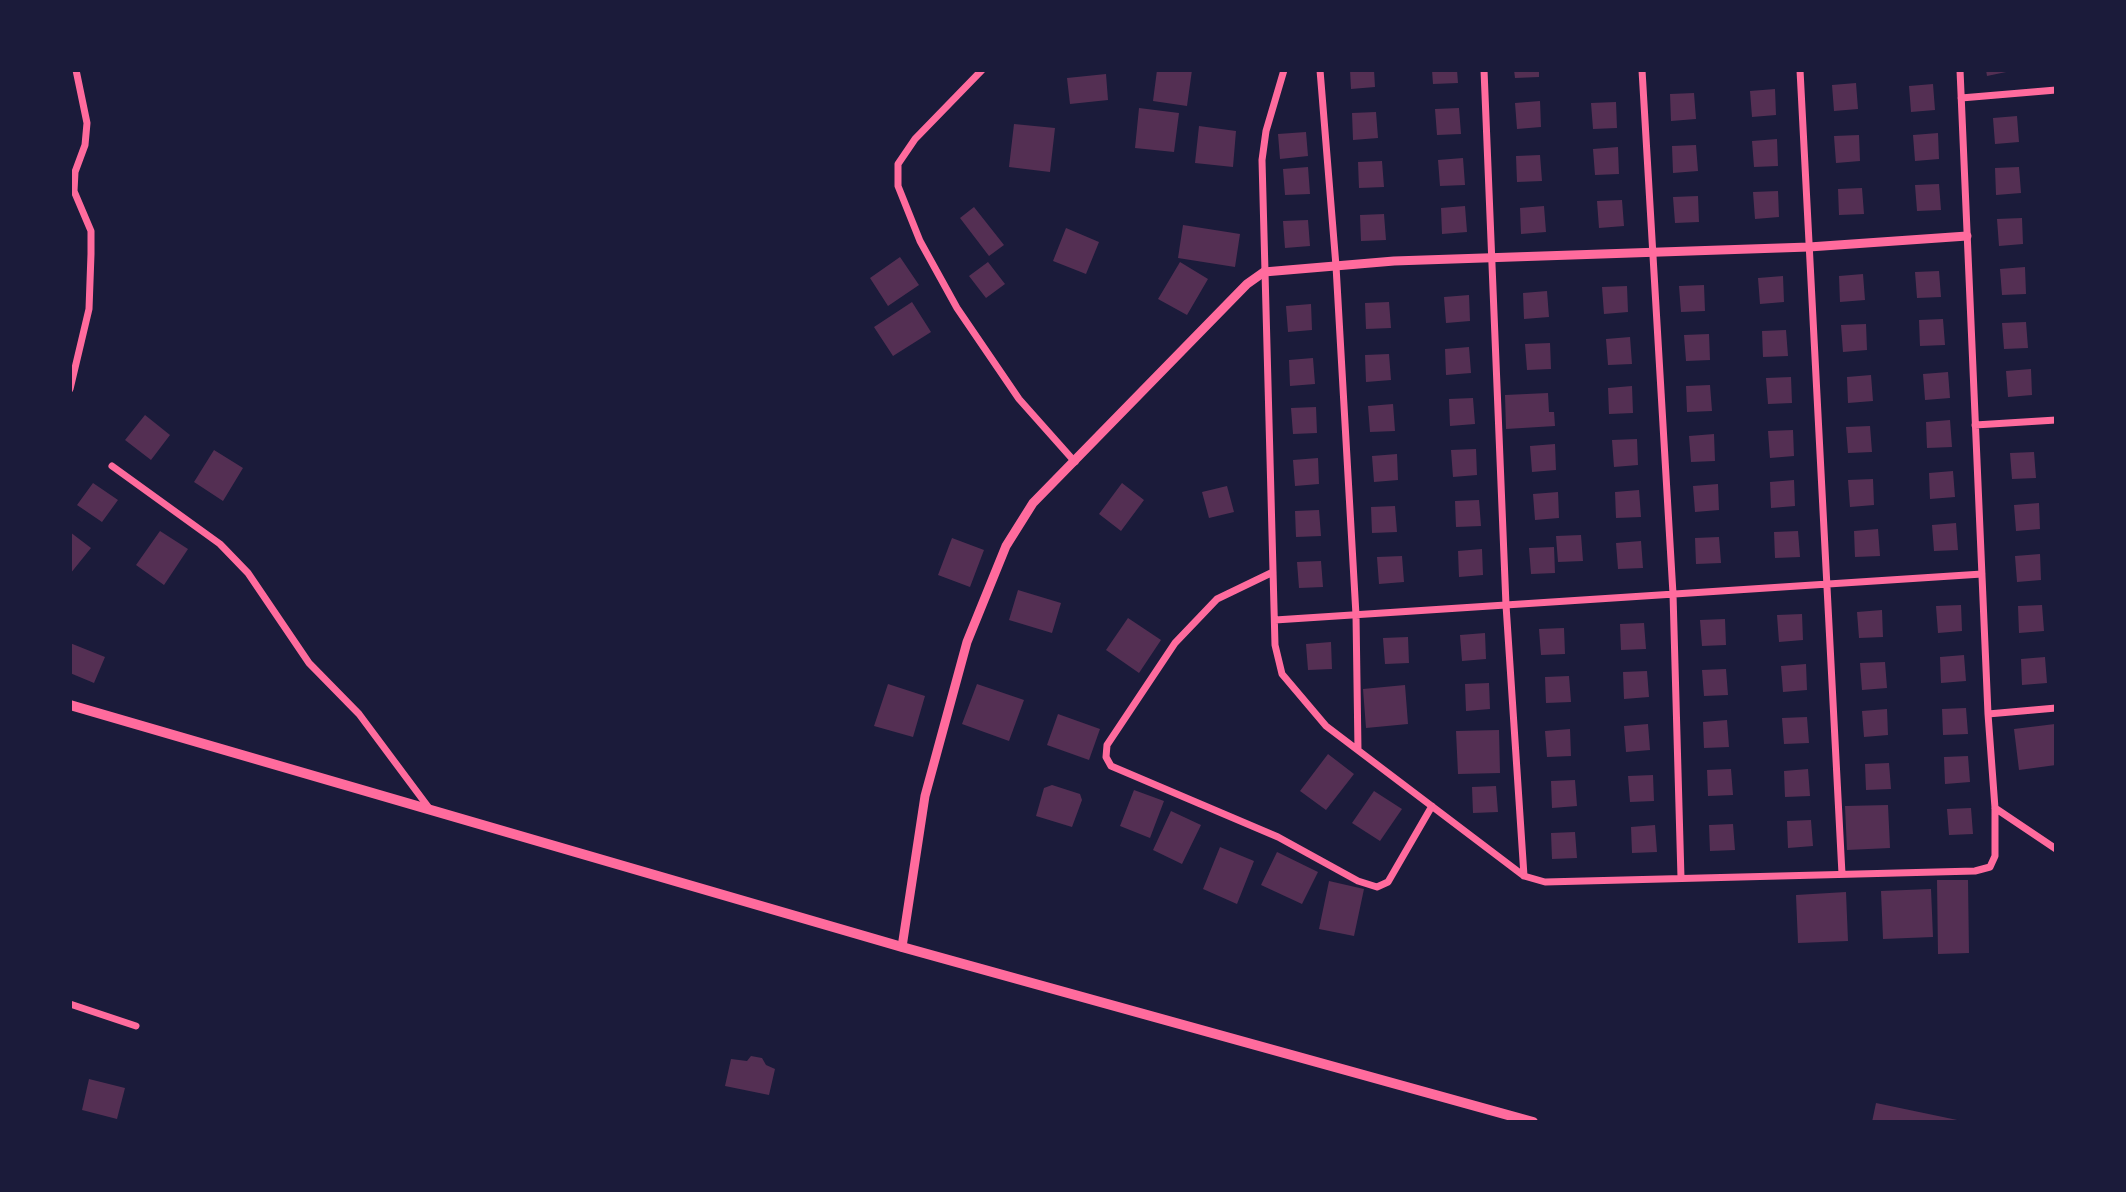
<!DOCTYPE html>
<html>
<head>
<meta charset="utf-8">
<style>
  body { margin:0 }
  #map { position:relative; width:2126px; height:1192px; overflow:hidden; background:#1b1b3a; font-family:Barlow,sans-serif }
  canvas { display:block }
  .frame { position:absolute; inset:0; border:72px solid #1b1b3a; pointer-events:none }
</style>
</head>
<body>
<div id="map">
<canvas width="2126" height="1192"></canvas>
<div class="frame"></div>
</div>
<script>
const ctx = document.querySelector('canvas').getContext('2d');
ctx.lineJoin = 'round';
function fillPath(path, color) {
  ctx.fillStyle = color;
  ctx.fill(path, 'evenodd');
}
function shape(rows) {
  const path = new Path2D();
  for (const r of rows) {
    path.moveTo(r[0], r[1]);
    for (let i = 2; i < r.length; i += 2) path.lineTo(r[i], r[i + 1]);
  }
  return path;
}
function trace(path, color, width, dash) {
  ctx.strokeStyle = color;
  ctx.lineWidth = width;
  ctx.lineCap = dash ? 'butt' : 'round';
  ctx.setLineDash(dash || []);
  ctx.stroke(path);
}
fillPath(shape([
  [1157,70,1192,70,1187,106,1153,101],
  [1350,70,1374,70,1375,87,1351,89],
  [1432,70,1457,70,1458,83,1433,84],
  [1514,70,1539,70,1539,77,1515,78],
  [1986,70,2011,70,2011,71,1987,76],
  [1106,74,1108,100,1070,104,1067,78],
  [1856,83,1858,109,1834,111,1832,85],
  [1933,84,1935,110,1911,112,1909,86],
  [1775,89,1776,115,1752,117,1750,91],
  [1694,93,1696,119,1671,121,1670,94],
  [1540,101,1541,127,1517,129,1515,103],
  [1616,102,1617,128,1593,129,1591,103],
  [1139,108,1179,113,1174,152,1135,148],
  [1459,108,1461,134,1437,135,1435,109],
  [1376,112,1378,138,1353,140,1352,113],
  [2017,116,2019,142,1995,144,1993,118],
  [1014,124,1055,128,1050,172,1009,167],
  [1199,126,1236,131,1233,167,1195,163],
  [1306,132,1308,156,1280,159,1278,134],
  [1938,133,1939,159,1915,161,1913,135],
  [1859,135,1860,161,1836,163,1834,136],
  [1777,139,1778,166,1754,167,1752,141],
  [1696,145,1698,171,1673,173,1672,146],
  [1618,147,1619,174,1595,175,1593,149],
  [1540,155,1542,181,1517,182,1516,156],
  [1463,158,1465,185,1440,186,1438,160],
  [1382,161,1384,187,1359,188,1358,162],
  [1308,167,1310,194,1285,195,1283,169],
  [2019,167,2021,193,1996,195,1995,168],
  [1939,184,1941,210,1917,211,1915,185],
  [1862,188,1864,214,1839,215,1838,189],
  [1778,191,1779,217,1755,219,1753,192],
  [1698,196,1699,222,1675,223,1673,197],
  [1622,200,1624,226,1599,228,1597,201],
  [1465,206,1467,232,1442,234,1441,208],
  [1544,206,1546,232,1521,234,1520,208],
  [974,207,1004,245,989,256,960,218],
  [1384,214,1386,240,1361,241,1360,215],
  [2022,218,2023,244,1999,246,1997,219],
  [1308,220,1310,246,1285,248,1283,221],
  [1183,225,1240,234,1235,267,1178,258],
  [1066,228,1099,242,1086,274,1053,261],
  [900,257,919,285,888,306,870,278],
  [988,262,1005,284,986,298,969,276],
  [1180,262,1208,279,1187,315,1158,299],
  [2025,267,2026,294,2002,295,2000,269],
  [1939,271,1941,297,1917,298,1915,272],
  [1863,274,1865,300,1840,302,1839,276],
  [1783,276,1784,302,1760,304,1758,278],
  [1704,285,1705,311,1681,312,1679,286],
  [1627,286,1628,312,1604,314,1602,287],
  [1547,291,1549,317,1524,319,1523,293],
  [1469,295,1470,321,1446,323,1444,297],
  [912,302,931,332,893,356,874,327],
  [1389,302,1391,328,1366,329,1365,303],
  [1311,304,1312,330,1288,332,1286,306],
  [1943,319,1945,345,1920,346,1919,320],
  [2026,322,2028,348,2004,349,2002,323],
  [1866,324,1867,350,1843,352,1841,325],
  [1786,330,1788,356,1763,357,1762,331],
  [1709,334,1710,360,1686,361,1684,335],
  [1630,337,1632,364,1608,365,1606,339],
  [1550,343,1551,369,1527,370,1525,344],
  [1469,347,1471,373,1446,375,1445,349],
  [1389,354,1391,380,1366,382,1365,355],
  [1313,358,1315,384,1290,386,1289,360],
  [2031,369,2032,395,2008,397,2006,371],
  [1948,372,1950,398,1925,400,1923,374],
  [1871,375,1873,401,1848,403,1847,377],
  [1791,377,1792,403,1768,404,1766,378],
  [1710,385,1712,411,1687,412,1686,386],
  [1632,386,1633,413,1609,414,1608,388],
  [1548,393,1549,412,1554,412,1555,426,1506,429,1505,395],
  [1473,398,1475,424,1450,426,1449,399],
  [1393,404,1395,431,1370,432,1368,406],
  [1316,407,1317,433,1293,434,1291,408],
  [145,415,170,435,151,460,125,440],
  [1950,420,1952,447,1927,448,1926,422],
  [1870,426,1872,452,1848,453,1846,427],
  [1793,430,1794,456,1770,458,1768,431],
  [1714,434,1715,461,1691,462,1689,436],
  [1637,439,1638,465,1614,467,1612,440],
  [1555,444,1556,470,1532,472,1530,446],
  [1476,449,1477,475,1453,477,1451,450],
  [214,450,243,468,223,501,194,482],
  [2034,452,2036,478,2012,479,2010,453],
  [1397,454,1398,480,1374,482,1372,456],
  [1318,458,1319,484,1295,486,1293,460],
  [1953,471,1955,497,1930,499,1929,473],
  [1873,479,1874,505,1850,507,1848,480],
  [1794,480,1795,506,1771,508,1770,482],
  [93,483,118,500,102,522,77,505],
  [1122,483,1144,500,1121,531,1099,514],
  [1718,484,1719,510,1695,512,1693,486],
  [1227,486,1234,512,1209,518,1202,492],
  [1639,490,1641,517,1616,518,1615,492],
  [1558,492,1559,518,1535,520,1533,494],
  [1479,500,1481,526,1456,527,1455,501],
  [2039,503,2040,529,2016,531,2014,505],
  [1395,506,1397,532,1372,533,1371,507],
  [1319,510,1321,536,1296,537,1295,511],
  [1956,523,1958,550,1934,551,1932,525],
  [1878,529,1880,556,1855,557,1854,531],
  [160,531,188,549,164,585,136,565],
  [1798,531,1800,557,1775,558,1774,532],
  [70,532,91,548,70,574],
  [1581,535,1583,561,1558,562,1556,536],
  [1719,537,1721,563,1696,564,1695,538],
  [952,538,984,550,970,587,938,575],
  [1641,541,1643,568,1618,569,1616,543],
  [1554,547,1555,573,1531,574,1529,548],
  [1482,549,1483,575,1459,577,1458,551],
  [2040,554,2041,580,2017,582,2015,556],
  [1402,556,1404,582,1379,584,1377,557],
  [1321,561,1323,587,1299,588,1297,562],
  [1018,590,1061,603,1052,633,1009,620],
  [1961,605,1962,631,1938,633,1936,606],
  [2042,605,2044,631,2019,633,2018,606],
  [1882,610,1883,637,1859,638,1857,612],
  [1802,614,1803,640,1779,642,1777,615],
  [1128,618,1161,640,1139,673,1106,650],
  [1725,619,1726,645,1702,646,1700,620],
  [1644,623,1646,649,1621,650,1620,624],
  [1564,628,1565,654,1541,655,1539,629],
  [1485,633,1486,659,1462,661,1460,635],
  [1408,637,1409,663,1385,664,1383,638],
  [1331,642,1332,669,1308,670,1306,644],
  [70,643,105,657,94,683,70,673],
  [1964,655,1966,681,1941,683,1940,657],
  [2045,657,2047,683,2022,685,2021,659],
  [1885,662,1887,688,1862,690,1860,663],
  [1806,664,1807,690,1783,692,1781,666],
  [1726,669,1728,695,1704,696,1702,670],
  [1647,671,1649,697,1624,699,1623,672],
  [1569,676,1571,702,1546,703,1545,677],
  [1489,683,1490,709,1466,711,1465,684],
  [888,684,925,696,913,737,874,726],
  [977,684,1024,700,1009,741,962,724],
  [1405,685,1408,724,1366,728,1363,689],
  [1966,708,1968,734,1943,735,1942,709],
  [1887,709,1888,735,1864,737,1862,711],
  [1058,714,1100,729,1089,760,1047,745],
  [1807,717,1809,743,1784,744,1782,718],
  [1727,720,1729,747,1704,748,1703,722],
  [1648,724,1650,750,1626,752,1624,726],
  [2055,724,2056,765,2019,770,2014,729],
  [1570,729,1571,756,1547,757,1545,731],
  [1499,730,1500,773,1458,774,1456,731],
  [1328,754,1354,774,1326,810,1300,791],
  [1968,756,1970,782,1945,784,1944,757],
  [1889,763,1891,789,1866,790,1865,764],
  [1731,769,1733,795,1708,796,1707,770],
  [1808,769,1810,796,1785,797,1784,771],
  [1653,775,1654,801,1630,802,1628,776],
  [1575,780,1577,806,1552,808,1551,781],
  [1052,785,1080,794,1082,800,1072,827,1036,816,1044,788],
  [1496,786,1498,812,1473,813,1472,787],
  [1134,790,1164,801,1150,838,1120,826],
  [1374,791,1402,809,1380,841,1352,823],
  [1888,805,1890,848,1847,850,1845,806],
  [1971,808,1973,834,1949,835,1947,809],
  [1171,811,1201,825,1182,864,1153,850],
  [1811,820,1813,846,1788,848,1787,821],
  [1733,824,1735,850,1710,851,1709,825],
  [1655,825,1657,852,1632,853,1631,827],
  [1575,832,1577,858,1552,859,1551,833],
  [1220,847,1254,861,1237,904,1203,889],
  [1277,852,1318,872,1302,904,1261,885],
  [1937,880,1968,880,1969,953,1938,954],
  [1329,881,1364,889,1354,936,1319,929],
  [1931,889,1933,937,1883,939,1881,891],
  [1846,892,1848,941,1798,943,1796,895],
  [751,1056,762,1058,766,1065,775,1069,769,1095,725,1086,731,1059,747,1061],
  [89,1079,125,1088,117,1119,82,1110],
  [1876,1103,1962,1121,1962,1122,1872,1122]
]), '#542f53');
trace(shape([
  [982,70,915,139,898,164,898,186,920,241,957,308,1019,399,1075,462],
  [1284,70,1266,131,1262,160,1275,645,1282,674,1326,726,1524,876,1545,882,1975,871,1990,867,1995,856,1995,808,1988,714,1960,70],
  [1320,70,1336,266,1356,615,1358,750],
  [1484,70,1506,605,1524,876],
  [1642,70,1673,594,1681,878],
  [1800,70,1842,874],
  [1961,98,2056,90],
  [70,389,89,309,91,254,91,231,74,191,75,172,85,145,87,123,76,70],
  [1975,425,2056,420],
  [112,466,220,544,248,573,309,663,359,714,429,808],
  [1273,572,1217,599,1175,643,1107,745,1106,757,1111,766,1278,837,1358,881,1377,887,1388,882,1432,806],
  [1275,620,1982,574],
  [1988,714,2056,708],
  [1995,808,2056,849],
  [70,1004,136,1026]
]), '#ff6b9d', 7);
trace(shape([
  [902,947,925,796,967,642,1006,546,1033,503,1247,284,1264,272,1394,261,1809,247,1967,236]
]), '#ff6b9d', 9);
trace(shape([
  [70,705,902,947,1533,1122]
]), '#ff6b9d', 10);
</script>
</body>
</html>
